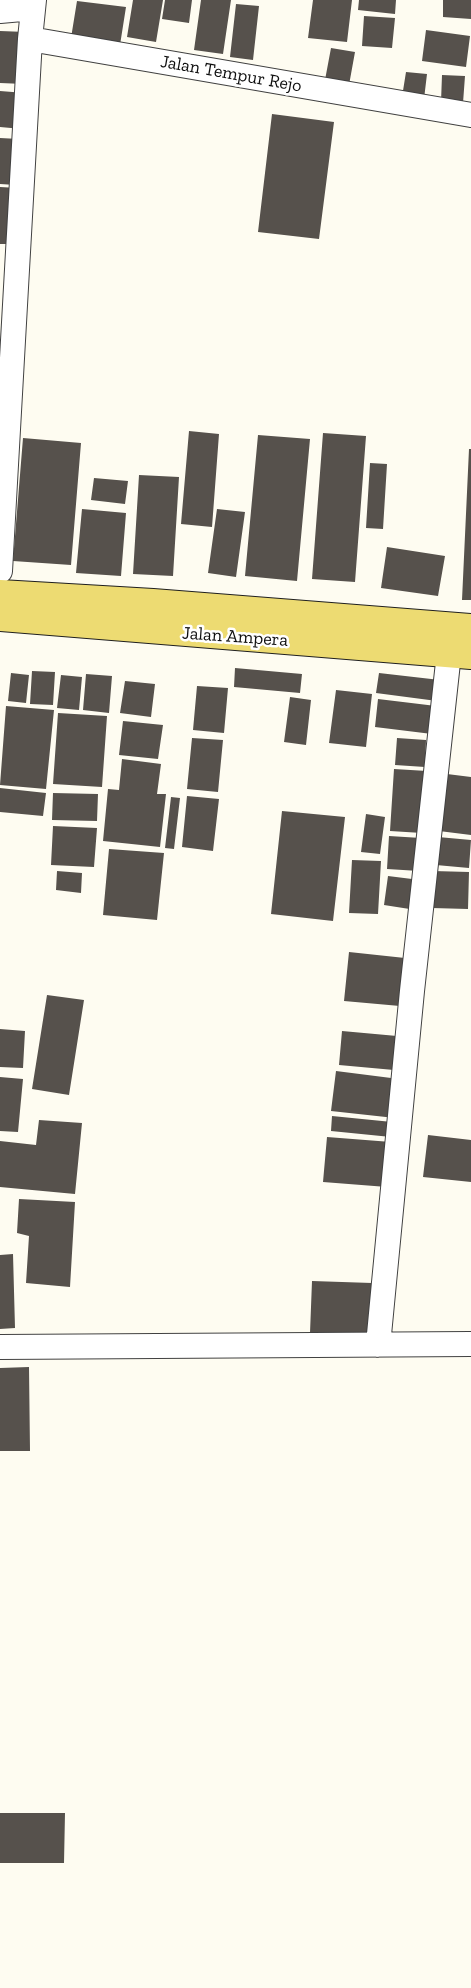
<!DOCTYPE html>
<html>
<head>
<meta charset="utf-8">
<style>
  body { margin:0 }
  canvas { display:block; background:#fefcf1 }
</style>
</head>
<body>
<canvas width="471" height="1988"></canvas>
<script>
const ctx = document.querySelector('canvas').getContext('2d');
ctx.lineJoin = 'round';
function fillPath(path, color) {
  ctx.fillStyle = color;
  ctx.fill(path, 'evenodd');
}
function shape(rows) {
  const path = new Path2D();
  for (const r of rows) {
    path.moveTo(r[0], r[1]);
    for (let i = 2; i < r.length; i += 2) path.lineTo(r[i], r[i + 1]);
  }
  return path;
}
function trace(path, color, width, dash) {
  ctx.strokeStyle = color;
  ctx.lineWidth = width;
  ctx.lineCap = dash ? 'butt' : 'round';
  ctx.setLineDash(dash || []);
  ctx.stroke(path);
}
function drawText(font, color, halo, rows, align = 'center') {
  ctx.font = font + ' "Zilla Slab",serif';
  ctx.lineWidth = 5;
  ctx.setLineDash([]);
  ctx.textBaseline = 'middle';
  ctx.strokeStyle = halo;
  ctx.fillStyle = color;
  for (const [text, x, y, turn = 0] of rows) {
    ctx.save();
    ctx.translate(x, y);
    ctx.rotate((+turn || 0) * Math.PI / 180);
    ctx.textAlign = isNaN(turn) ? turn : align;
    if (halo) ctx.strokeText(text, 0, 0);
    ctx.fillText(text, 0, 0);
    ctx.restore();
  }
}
fillPath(shape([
  [133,0,163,0,156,42,127,37],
  [165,0,192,0,189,23,162,19],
  [201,0,231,0,223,54,194,50],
  [313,0,352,0,347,42,308,38],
  [359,0,396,0,395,14,358,10],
  [443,0,471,0,471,19,443,17],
  [77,1,126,7,120,45,71,38],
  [236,4,259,6,253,60,230,57],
  [364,16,395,18,392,48,362,46],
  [426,30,470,36,466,67,422,61],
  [0,31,26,32,24,84,0,83],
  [331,48,355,52,349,85,325,80],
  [406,72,427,74,424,99,402,97],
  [442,75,465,76,463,103,441,102],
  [0,91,25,93,22,129,0,127],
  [272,114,334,122,319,239,258,232],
  [0,138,19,139,16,185,0,184],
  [0,187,18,188,14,244,0,244],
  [189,431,219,434,212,527,181,524],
  [323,433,366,436,355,582,312,579],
  [258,435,310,439,297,581,245,576],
  [23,438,81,443,71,565,13,561],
  [469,449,471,449,471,600,462,600],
  [370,463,387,464,383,529,366,528],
  [139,475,179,477,173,576,133,574],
  [94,478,128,481,125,504,91,500],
  [82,509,126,513,121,576,76,573],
  [217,509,245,512,236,577,208,573],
  [387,547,445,556,438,596,381,588],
  [235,668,302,674,300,693,234,687],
  [32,671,55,672,53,705,30,704],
  [11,673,29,675,26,703,8,701],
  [379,673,440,680,437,701,376,693],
  [86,674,112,676,109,713,83,710],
  [61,675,82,677,79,710,57,708],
  [125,681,155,684,151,717,120,713],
  [197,686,228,688,224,733,193,730],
  [336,690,372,694,366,747,329,743],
  [290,697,311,700,306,745,284,742],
  [378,699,436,706,432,734,375,727],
  [6,706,54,710,46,789,0,785],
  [58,713,107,716,102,787,53,784],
  [123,721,163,725,158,759,119,755],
  [192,738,223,740,218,792,187,789],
  [397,738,426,740,425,767,395,765],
  [122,759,161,764,157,794,166,794,160,847,103,841,108,789,119,790],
  [394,769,427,771,422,833,390,831],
  [447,774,471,777,471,835,439,831],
  [0,788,46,793,43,816,0,812],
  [53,793,98,794,97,821,52,820],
  [187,796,219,799,213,851,182,847],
  [171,797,180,798,174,849,165,848],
  [282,811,345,817,333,921,271,914],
  [366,814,385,817,380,854,361,852],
  [53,826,97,828,94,867,51,865],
  [389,836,421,838,419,871,387,869],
  [438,837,471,840,469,868,436,865],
  [109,849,164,853,157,920,103,915],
  [352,860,381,861,378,914,349,913],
  [57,871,82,873,81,893,56,890],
  [433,871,469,872,468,909,432,908],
  [388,876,420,880,416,910,384,905],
  [349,952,405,958,400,1006,344,1001],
  [47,995,84,1000,69,1095,32,1089],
  [0,1029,25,1031,23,1068,0,1067],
  [342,1031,397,1036,394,1070,339,1065],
  [336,1071,399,1079,395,1118,331,1111],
  [0,1077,23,1079,18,1132,0,1131],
  [332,1116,392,1122,391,1137,331,1131],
  [39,1120,82,1123,75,1194,0,1187,0,1141,36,1145],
  [428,1135,471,1140,471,1182,423,1177],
  [327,1137,391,1142,387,1187,323,1182],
  [19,1199,75,1202,70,1287,26,1283,29,1236,17,1233],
  [13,1254,15,1328,0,1329,0,1255],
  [312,1281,372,1283,370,1335,310,1333],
  [29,1367,30,1451,0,1451,0,1368],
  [0,1813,65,1813,64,1863,0,1863]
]), '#56514c');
const street = shape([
  [34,0,30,39,471,115],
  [0,11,33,8],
  [0,571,30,39],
  [378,1345,412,991,451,635],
  [0,1347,471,1344]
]);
const primary = shape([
  [0,594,153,603,471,628],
  [0,617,471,655]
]);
trace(street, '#414141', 26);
trace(primary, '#1f1f1f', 30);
trace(street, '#fff', 24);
trace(primary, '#eddb72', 28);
drawText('18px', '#0e0e0e', '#fff', [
  ["Jalan Tempur Rejo",231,74,10],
  ["Jalan Ampera",235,637,4]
]);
</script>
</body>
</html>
